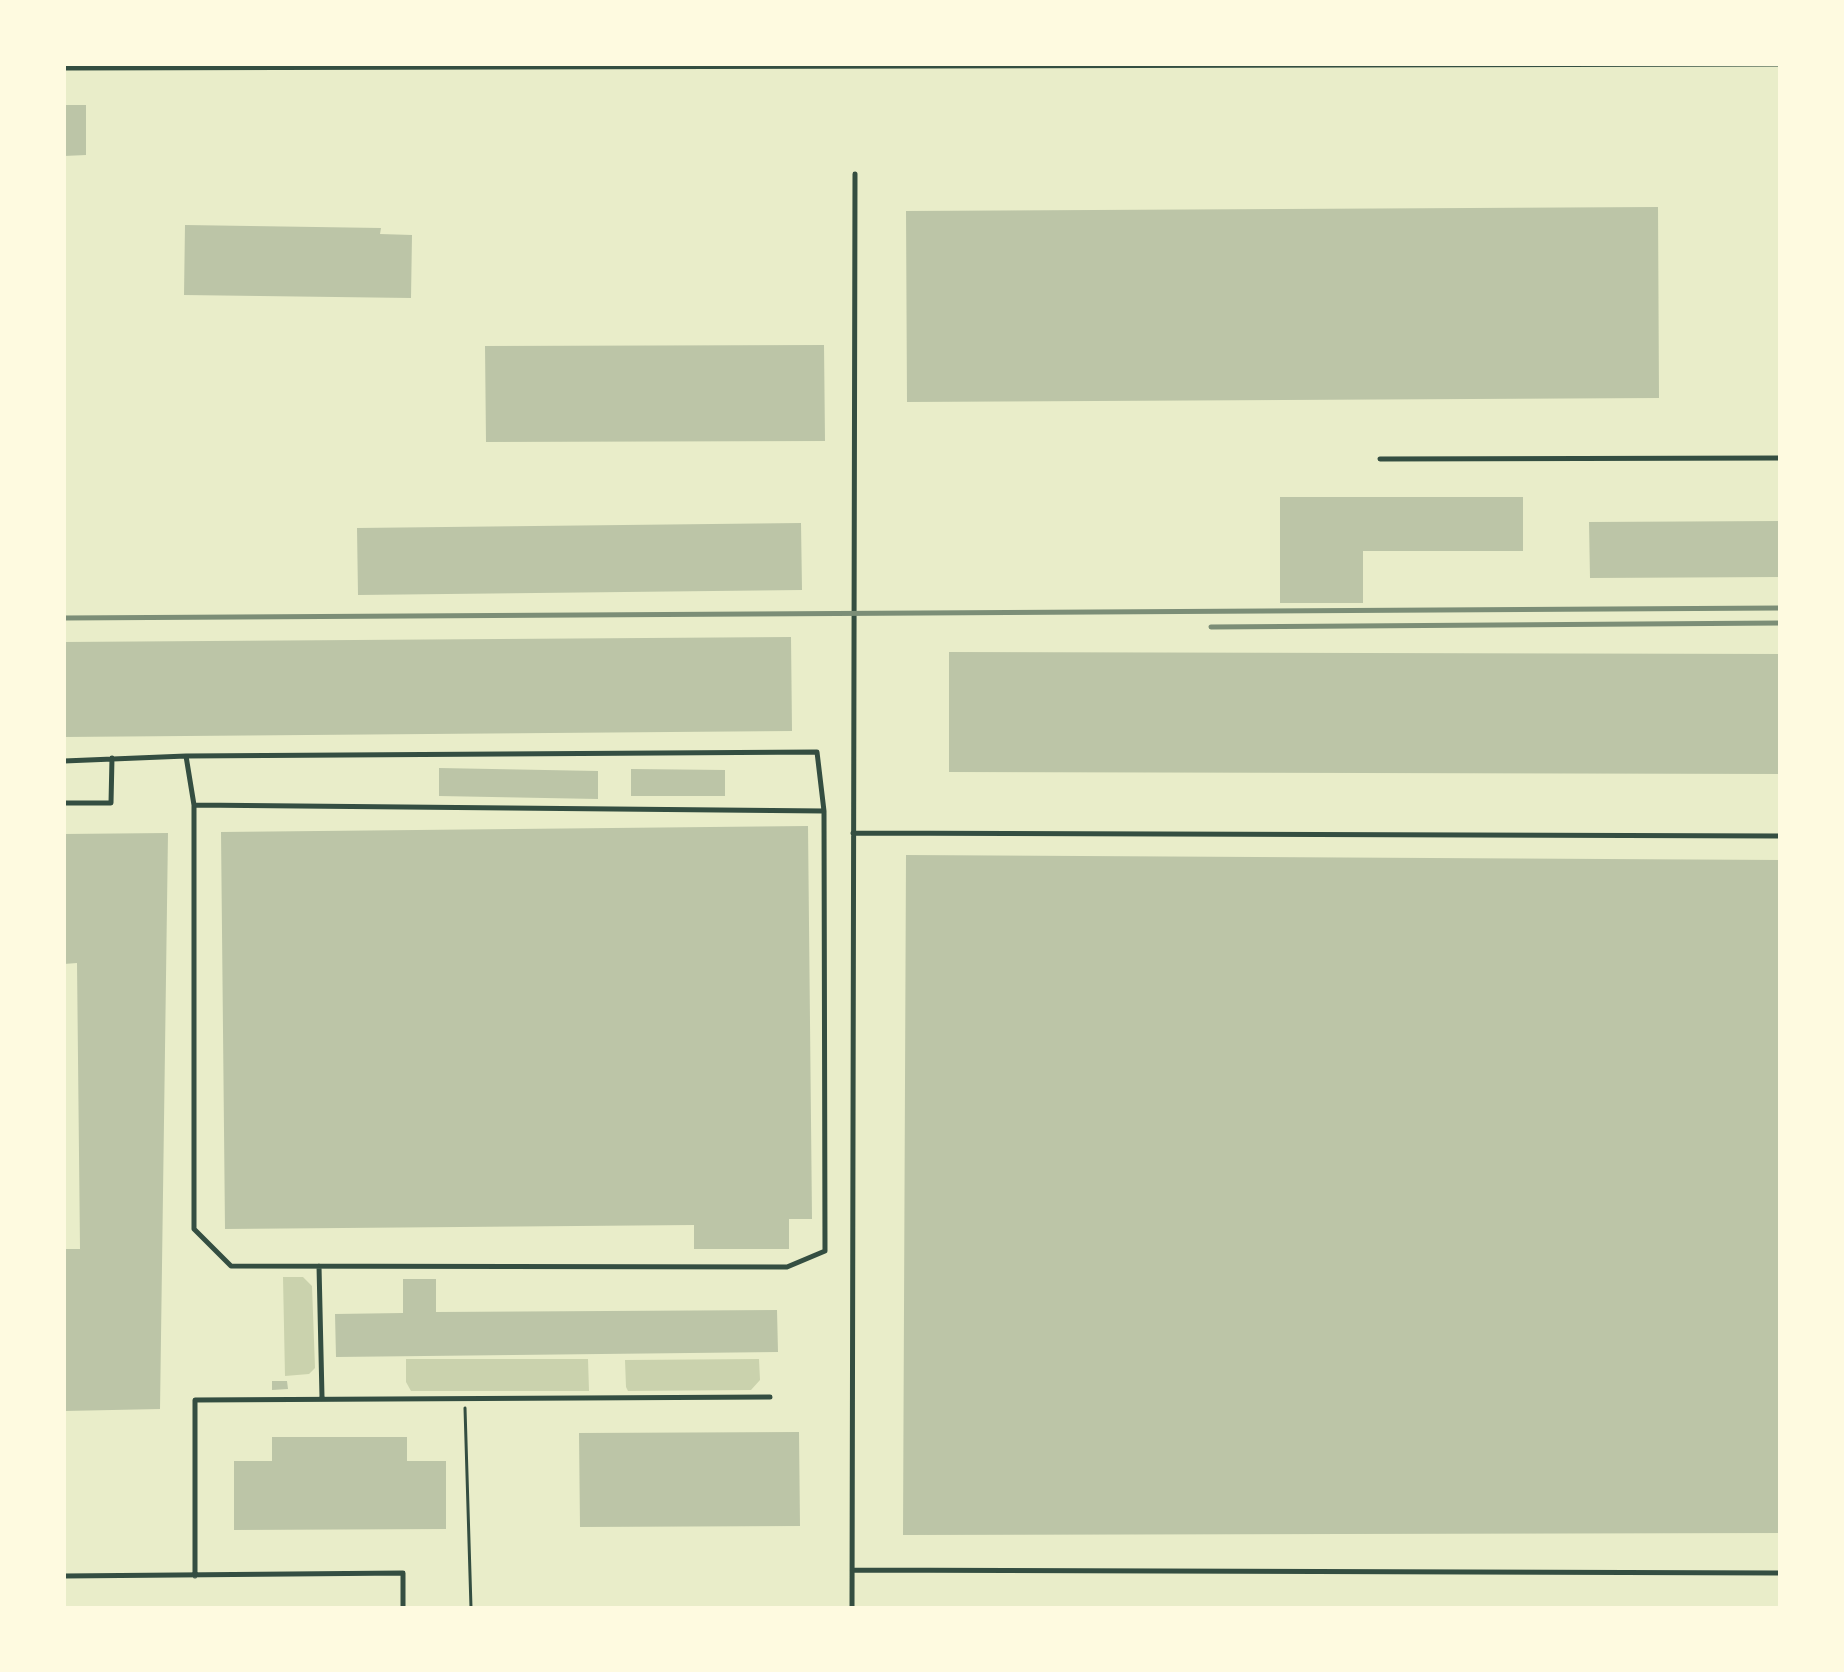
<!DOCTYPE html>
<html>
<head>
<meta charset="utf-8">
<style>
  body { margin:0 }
  #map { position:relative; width:1844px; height:1672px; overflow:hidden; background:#e9edc9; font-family:Roboto,sans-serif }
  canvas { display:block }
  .frame { position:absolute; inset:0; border:66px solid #fefae0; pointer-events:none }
</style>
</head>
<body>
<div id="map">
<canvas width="1844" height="1672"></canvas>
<div class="frame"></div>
</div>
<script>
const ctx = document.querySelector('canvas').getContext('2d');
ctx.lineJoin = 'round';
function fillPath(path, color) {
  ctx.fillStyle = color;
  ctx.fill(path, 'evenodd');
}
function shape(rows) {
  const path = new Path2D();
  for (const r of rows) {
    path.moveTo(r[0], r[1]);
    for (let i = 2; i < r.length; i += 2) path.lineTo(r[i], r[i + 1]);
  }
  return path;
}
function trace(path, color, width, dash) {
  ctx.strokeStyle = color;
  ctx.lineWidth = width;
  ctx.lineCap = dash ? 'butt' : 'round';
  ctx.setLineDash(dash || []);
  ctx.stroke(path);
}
fillPath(shape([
  [283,1277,303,1277,312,1286,315,1368,309,1374,285,1376],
  [406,1359,588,1359,589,1391,411,1391,406,1382],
  [759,1359,760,1380,751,1390,628,1391,626,1387,625,1360]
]), '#cad2ad');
fillPath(shape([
  [64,105,86,105,86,155,64,156],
  [1658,207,1659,398,907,402,906,211],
  [185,225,381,228,380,234,412,235,411,298,184,295],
  [824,345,825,441,486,442,485,346],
  [1280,497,1523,497,1523,551,1363,551,1363,603,1280,603],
  [1780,521,1780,577,1590,578,1589,522],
  [801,523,802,590,358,595,357,528],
  [791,637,792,731,64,737,64,642],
  [949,652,1780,654,1780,774,949,772],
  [439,768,598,771,598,799,439,796],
  [631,769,725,770,725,796,631,796],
  [808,826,812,1219,789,1219,789,1249,694,1249,694,1225,225,1229,221,832],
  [168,833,160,1409,64,1411,64,1249,80,1249,77,963,64,964,64,834],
  [906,855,1780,860,1780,1533,903,1535],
  [403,1279,436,1279,436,1312,777,1310,778,1352,336,1357,335,1314,403,1313],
  [272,1381,287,1381,288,1389,272,1390],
  [799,1432,800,1526,580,1527,579,1433],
  [272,1437,407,1437,407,1461,446,1461,446,1529,234,1530,234,1461,272,1461]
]), '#bcc5a7');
trace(shape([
  [465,1408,471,1608]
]), '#344e41', 3);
trace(shape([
  [64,68,1780,64],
  [1380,459,1780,458],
  [64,761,186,756,194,805,194,1229,231,1266,787,1267,825,1251,824,811,817,752,186,756],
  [64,803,111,803,112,758],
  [194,805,824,811],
  [853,833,1780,836],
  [319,1266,322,1397],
  [852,1570,1780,1573],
  [64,1576,403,1573,403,1608],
  [195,1576,195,1400,770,1397],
  [852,1608,855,174]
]), '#344e41', 5);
trace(shape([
  [64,618,1780,608],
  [1211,627,1780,623]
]), '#7c8e77', 5);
</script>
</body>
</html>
